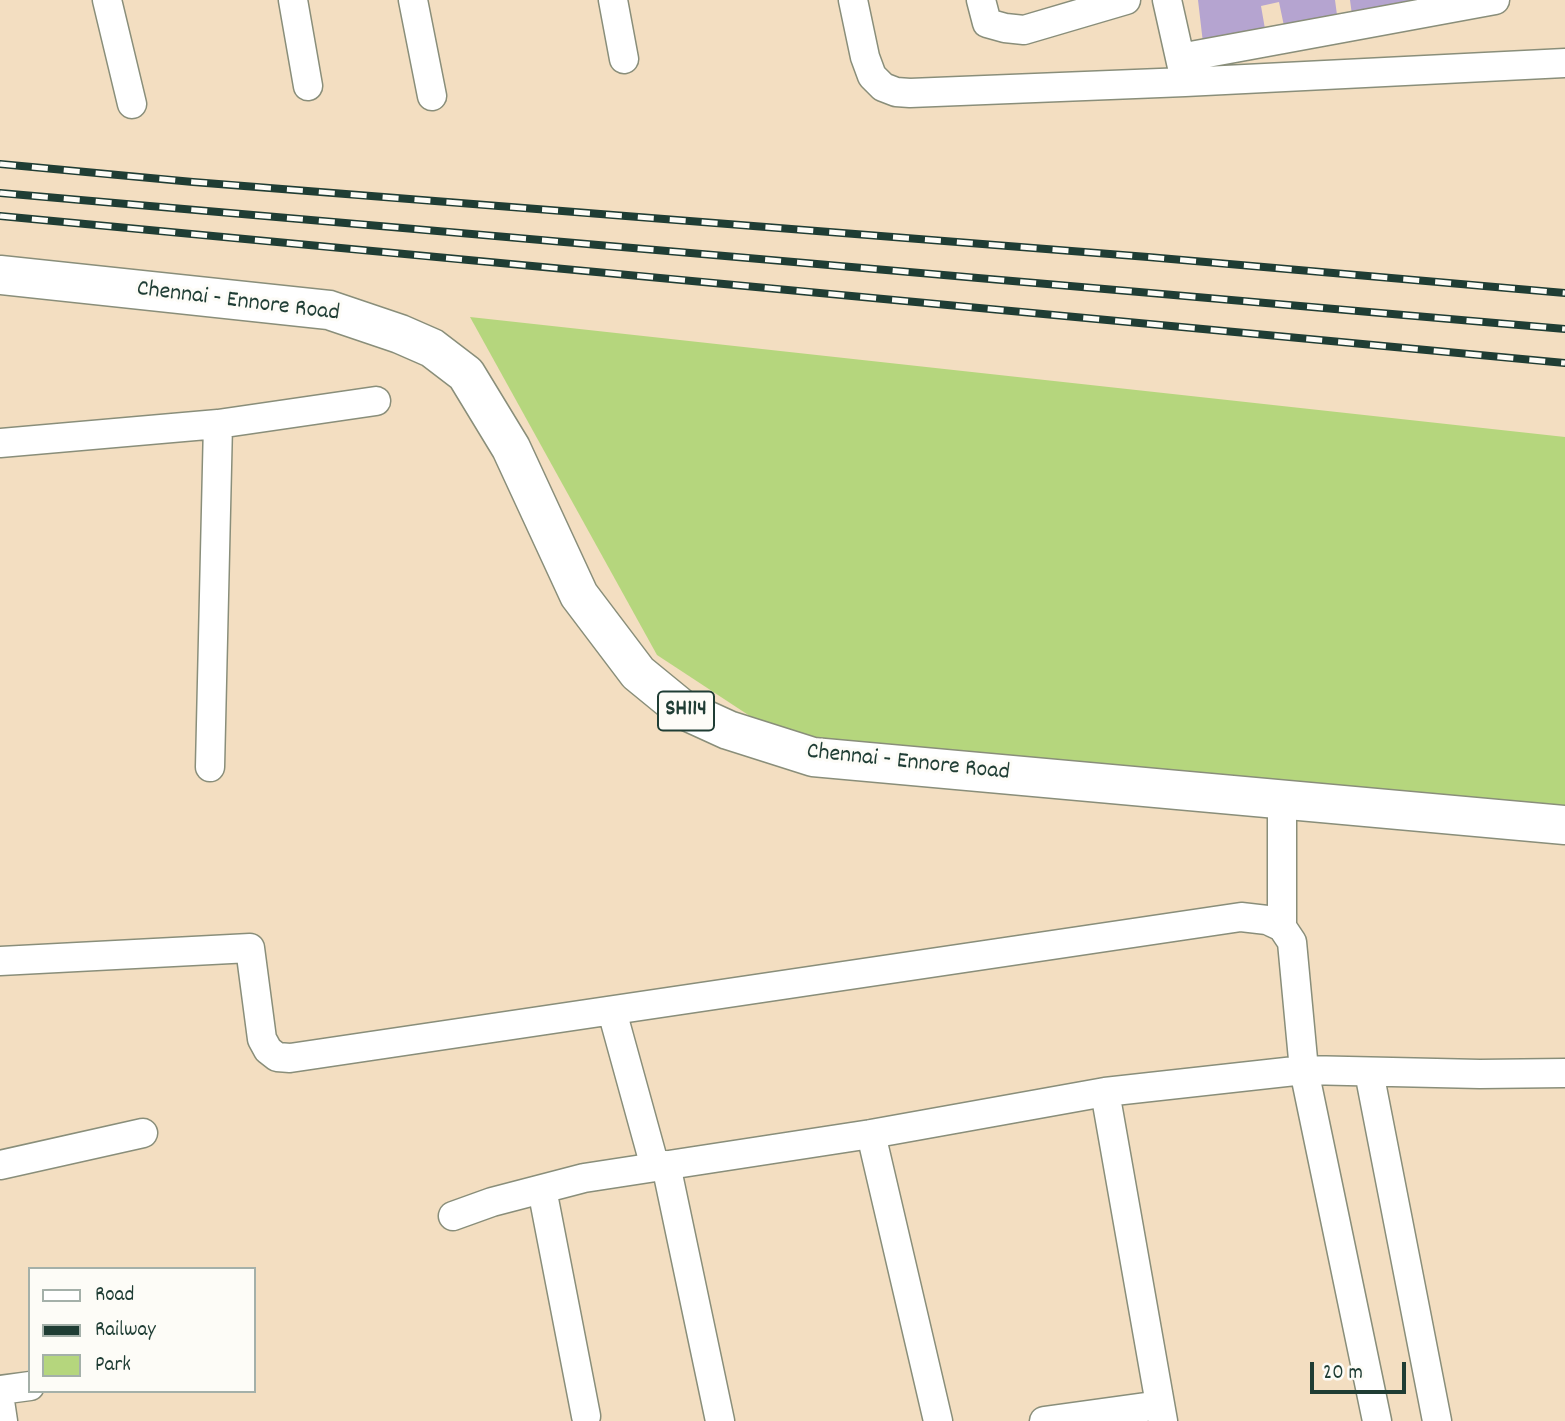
<!DOCTYPE html>
<html>
<head>
<meta charset="utf-8">
<style>
  body { margin:0 }
  #map { position:relative; width:1565px; height:1421px; overflow:hidden; background:#f3dec1; font-family:Dekko,sans-serif }
  canvas { display:block }
  .legend { position:absolute; left:28px; top:1267px; width:228px; height:126px; box-sizing:border-box; background:#fdfcf7; border:2px solid #a4b0a9; margin:0; padding:9px 12px; list-style:none; font-size:21px; color:#1f3d34 }
  .legend li { display:flex; align-items:center; gap:14px; height:35px }
  .legend b { width:35px; border:2px solid #a4b0a9 }
  .scale { position:absolute; left:1310px; top:1362px; width:96px; height:32px; box-sizing:border-box; border:4px solid #1f3d34; border-top:0; padding-left:9px; font-size:21px; line-height:24px; white-space:nowrap; color:#1f3d34; -webkit-text-stroke:5px #fdfcf7; paint-order:stroke }
</style>
</head>
<body>
<div id="map">
<canvas width="1565" height="1421"></canvas>
<ul class="legend">
<li><b style="height:9px;background:#fff"></b>Road</li>
<li><b style="height:9px;background:#1f3d34"></b>Railway</li>
<li><b style="height:19px;background:#b5d67d"></b>Park</li>
</ul>
<div class="scale">20 m</div>
</div>
<script>
const ctx = document.querySelector('canvas').getContext('2d');
ctx.lineJoin = 'round';
function fillPath(path, color) {
  ctx.fillStyle = color;
  ctx.fill(path, 'evenodd');
}
function shape(rows) {
  const path = new Path2D();
  for (const r of rows) {
    path.moveTo(r[0], r[1]);
    for (let i = 2; i < r.length; i += 2) path.lineTo(r[i], r[i + 1]);
  }
  return path;
}
function trace(path, color, width, dash) {
  ctx.strokeStyle = color;
  ctx.lineWidth = width;
  ctx.lineCap = dash ? 'butt' : 'round';
  ctx.setLineDash(dash || []);
  ctx.stroke(path);
}
function drawText(font, color, halo, rows, align = 'center') {
  ctx.font = font + ' Dekko,sans-serif';
  ctx.lineWidth = 6;
  ctx.setLineDash([]);
  ctx.textBaseline = 'middle';
  ctx.strokeStyle = halo;
  ctx.fillStyle = color;
  for (const [text, x, y, turn = 0] of rows) {
    ctx.save();
    ctx.translate(x, y);
    ctx.rotate((+turn || 0) * Math.PI / 180);
    ctx.textAlign = isNaN(turn) ? turn : align;
    if (halo) ctx.strokeText(text, 0, 0);
    ctx.fillText(text, 0, 0);
    ctx.restore();
  }
}
fillPath(shape([
  [470,317,1565,437,1565,805,791,743,657,655]
]), '#b5d67d');
fillPath(shape([
  [1198,0,1335,0,1337,15,1284,26,1279,2,1261,6,1265,29,1203,43],
  [1350,0,1414,0,1414,1,1352,15]
]), '#b5a4d0');
const minor = shape([
  [107,0,132,104],
  [293,0,308,86],
  [413,0,432,96],
  [613,0,624,59],
  [853,0,865,57,872,76,883,87,896,92,910,93,1185,82,1565,63],
  [981,0,987,23,1005,28,1024,30,1126,0],
  [1167,0,1184,76],
  [1180,58,1495,0],
  [0,443,218,424,376,401],
  [210,767,218,424],
  [1282,800,1282,927],
  [0,961,250,948,262,1039,268,1050,277,1057,290,1058,1241,917,1267,920,1282,927,1292,942,1304,1070,1377,1421],
  [612,1011,655,1167],
  [1369,1072,1437,1421],
  [1105,1092,1163,1421],
  [871,1134,938,1421],
  [0,1165,143,1133],
  [666,1165,720,1421],
  [542,1189,586,1416],
  [453,1216,492,1202,584,1178,871,1134,1105,1092,1304,1070,1480,1074,1565,1073],
  [0,1390,30,1386],
  [0,1401,3,1421],
  [1044,1421,1160,1405]
]);
const primary = shape([
  [0,275,329,310,400,334,432,348,466,374,511,448,579,595,638,673,682,709,728,730,813,757,1565,825]
]);
trace(minor, '#898e7a', 31);
trace(primary, '#898e7a', 41);
trace(minor, '#fff', 28);
trace(primary, '#fff', 38);
const rail = shape([
  [0,164,193,182,1148,257,1565,293],
  [0,193,1565,329],
  [0,216,1565,363]
]);
trace(rail, '#1f3d34', 8);
trace(rail, '#fdfcf7', 5, [16]);
for (const [x, y, w] of [
  [686,711,56]
]) {
  const box = new Path2D();
  box.roundRect(x - w / 2, y - 19.5, w, 39, 5);
  ctx.fillStyle = '#fdfcf7';
  ctx.fill(box);
  trace(box, '#1f3d34', 2);
}
drawText('bold 23px', '#1f3d34', null, [
  ["SH114",686,711]
]);
drawText('24px', '#1f3d34', '#fdfcf7', [
  ["Chennai - Ennore Road",238,303,7],
  ["Chennai - Ennore Road",908,764,6]
]);
</script>
</body>
</html>
